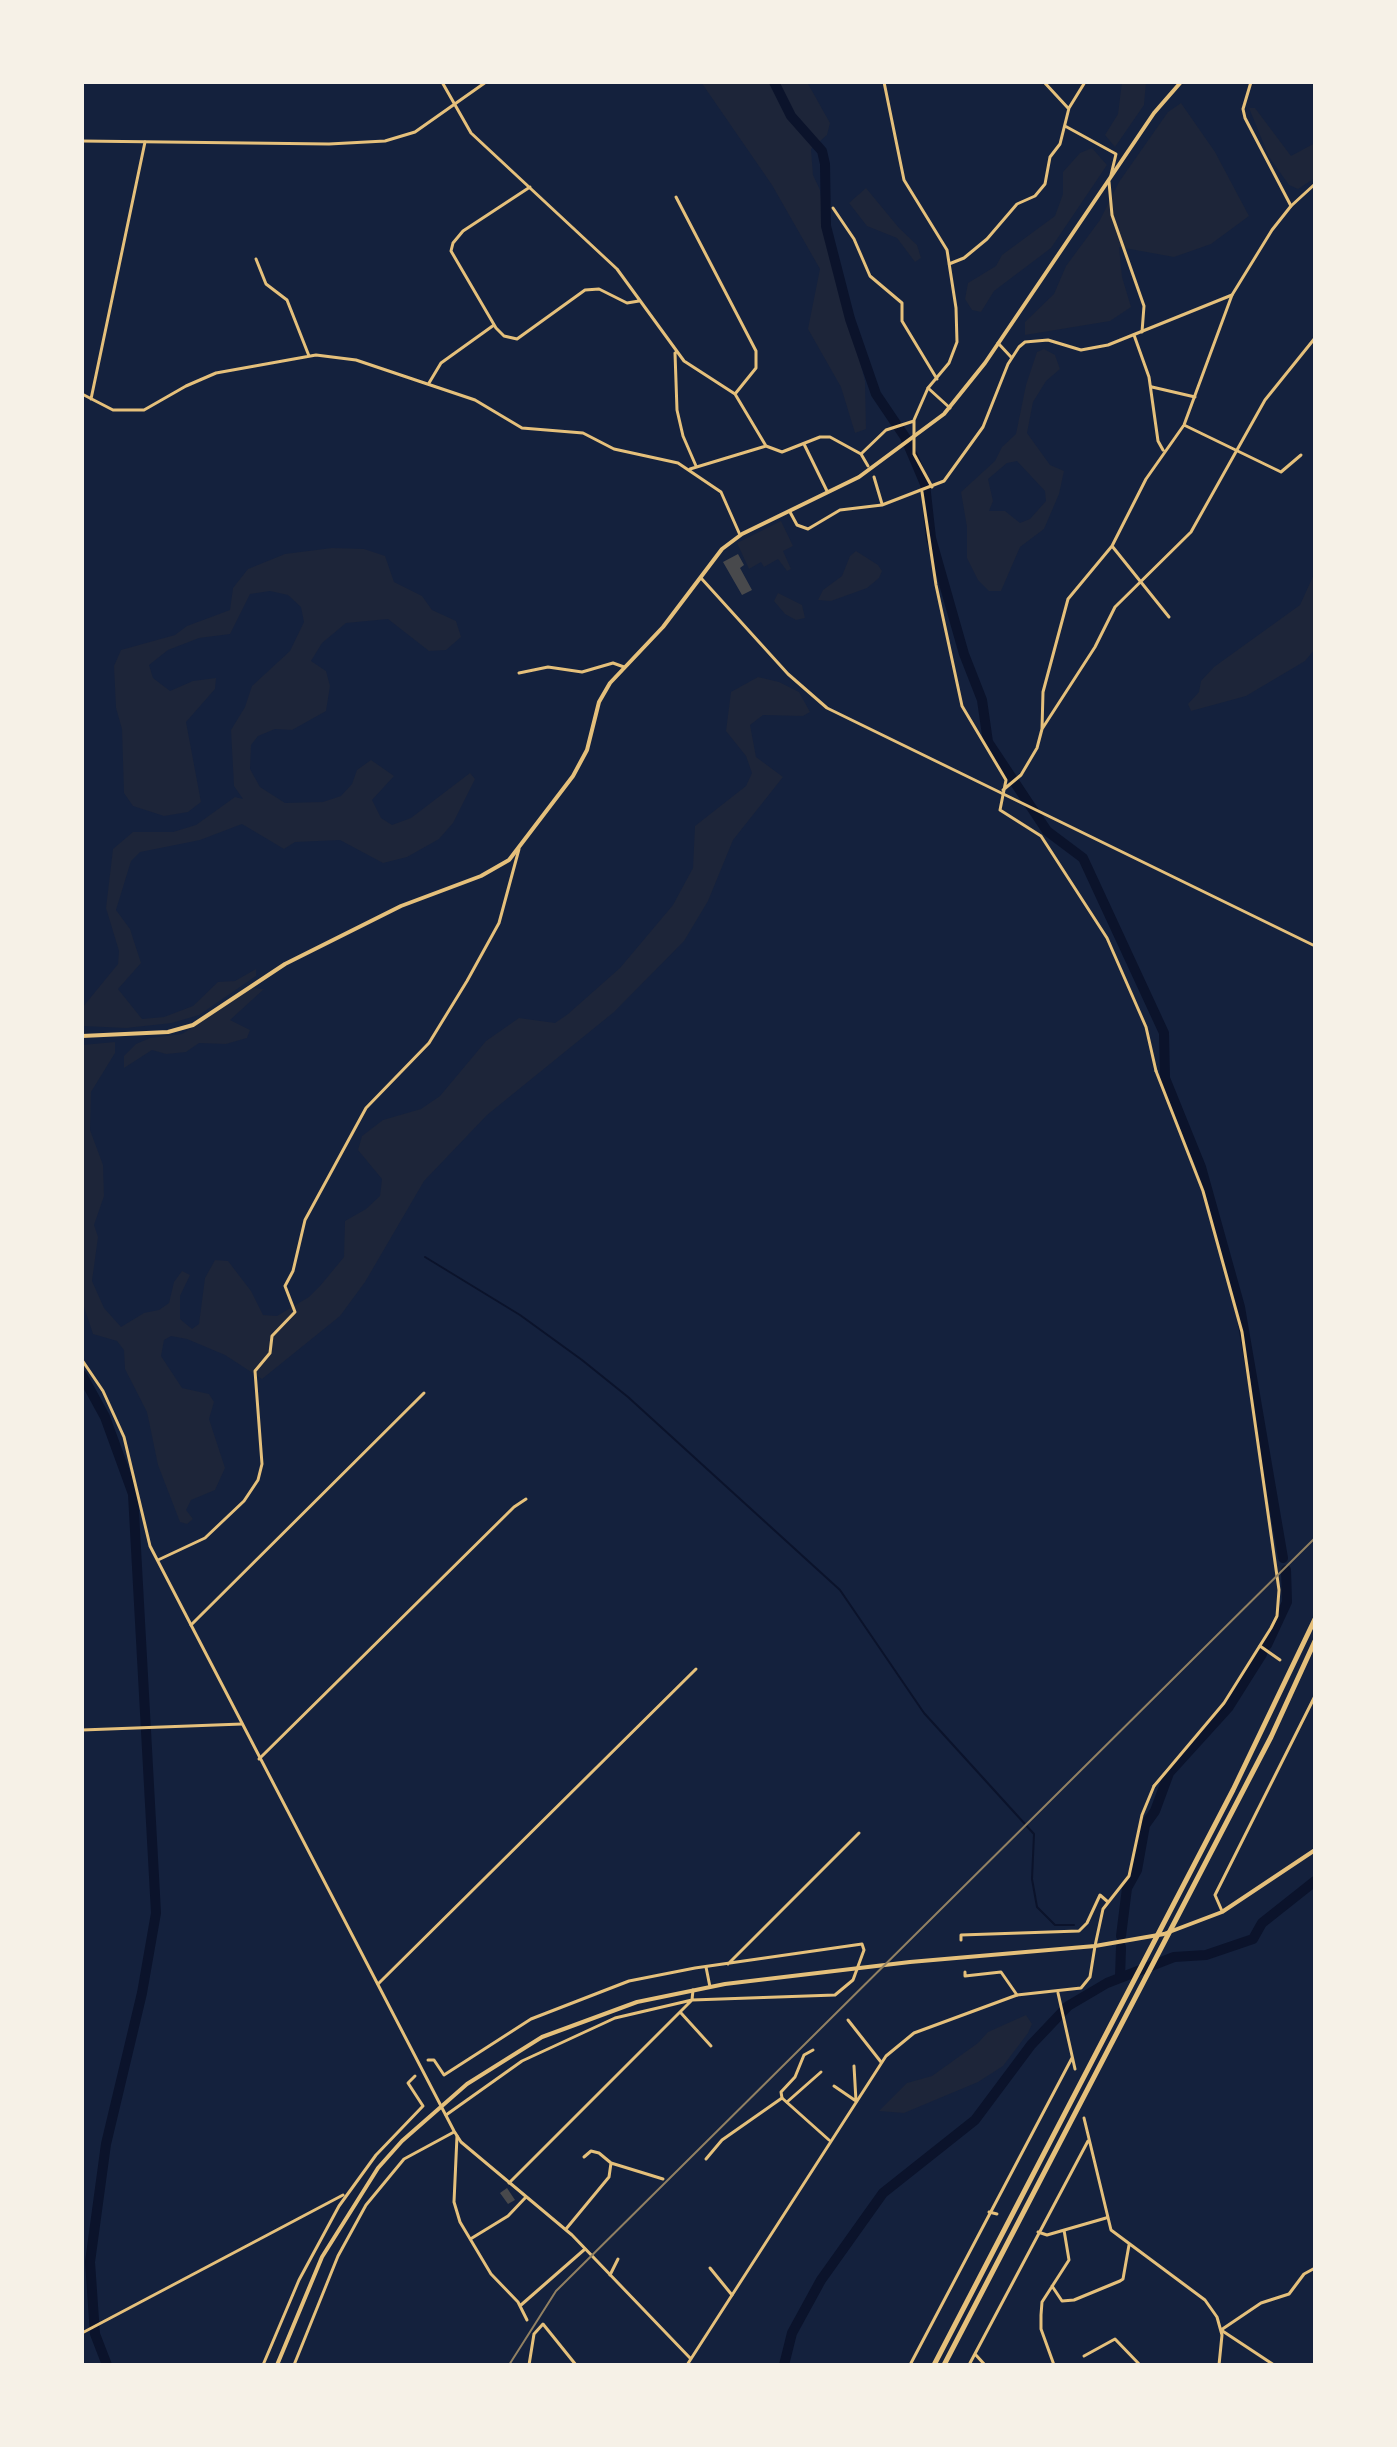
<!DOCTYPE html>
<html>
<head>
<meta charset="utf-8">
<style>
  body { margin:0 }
  #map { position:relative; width:1397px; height:2447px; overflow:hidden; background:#14213d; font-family:"Open Sans",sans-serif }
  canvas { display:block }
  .frame { position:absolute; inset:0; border:84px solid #f6f1e7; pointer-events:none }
</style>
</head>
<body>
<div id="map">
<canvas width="1397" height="2447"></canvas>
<div class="frame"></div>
</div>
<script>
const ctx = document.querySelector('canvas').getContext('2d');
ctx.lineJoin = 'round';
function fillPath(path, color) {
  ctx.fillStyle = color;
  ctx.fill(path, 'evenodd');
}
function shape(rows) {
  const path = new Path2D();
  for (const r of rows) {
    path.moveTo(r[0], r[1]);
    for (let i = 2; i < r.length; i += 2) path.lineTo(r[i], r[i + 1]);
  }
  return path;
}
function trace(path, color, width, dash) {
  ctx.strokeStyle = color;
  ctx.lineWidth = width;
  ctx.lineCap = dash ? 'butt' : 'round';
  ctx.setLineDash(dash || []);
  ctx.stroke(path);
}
fillPath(shape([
  [701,82,807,82,830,123,827,135,811,149,813,175,820,190,824,223,865,381,866,429,855,433,841,387,808,329,820,269,772,185],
  [1122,82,1146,82,1144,105,1115,147,1105,135,1118,114],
  [1181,103,1215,152,1249,216,1211,244,1174,257,1119,247,1122,277,1131,307,1110,321,1025,335,1025,322,1054,294,1066,266,1100,220,1119,182,1168,112],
  [1249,108,1255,108,1291,156,1315,143,1315,178,1298,189,1289,185,1269,157],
  [1092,148,1107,165,1051,248,994,291,981,312,972,310,965,299,968,283,996,266,1002,255,1055,216,1063,194,1063,172,1080,153],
  [866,188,899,228,917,245,921,258,915,262,897,238,867,226,849,203],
  [1044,349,1055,355,1060,369,1046,381,1033,402,1027,433,1050,465,1064,471,1059,494,1044,529,1020,547,1001,591,989,591,978,580,967,558,967,527,961,492,995,461,1002,447,1016,434,1026,385,1037,352],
  [1017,461,1045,491,1046,501,1030,519,1020,523,1005,511,989,511,993,501,988,479,1007,463],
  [781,521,793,546,783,551,791,569,787,571,778,559,764,567,761,562,749,569,737,543],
  [332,548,364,549,385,556,394,582,422,596,432,610,456,621,461,637,446,650,429,651,388,619,346,623,322,643,311,661,326,671,330,686,326,711,292,730,275,729,258,736,251,745,250,769,260,787,285,803,323,802,341,796,352,784,357,770,371,760,394,776,372,800,381,818,392,825,411,818,470,773,475,779,453,823,439,839,407,857,383,863,340,840,295,842,284,849,242,824,200,840,140,852,131,861,116,910,130,929,141,963,118,989,142,1019,164,1017,193,1006,218,982,235,981,256,969,256,976,199,1015,172,1023,126,1028,82,1026,82,1008,118,964,119,951,106,908,113,849,133,832,173,832,196,825,235,797,243,799,234,786,231,730,245,707,252,686,290,651,304,622,301,607,288,595,270,591,250,594,230,634,199,638,168,650,149,665,153,678,170,691,193,681,216,678,215,689,186,722,201,802,188,812,164,816,133,806,124,793,122,729,116,708,114,666,121,650,175,635,187,626,230,610,233,588,248,569,285,554],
  [856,551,878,565,882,571,879,578,867,588,831,601,818,600,823,590,842,576,850,556],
  [1315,572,1315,649,1305,661,1246,696,1191,711,1188,704,1199,692,1201,681,1214,667,1300,605],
  [778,593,802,605,805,618,796,620,785,614,774,601],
  [758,677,779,682,799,692,810,712,803,716,763,715,750,725,756,757,783,777,733,840,708,901,684,941,614,1012,487,1115,424,1181,365,1282,340,1316,262,1379,225,1355,187,1339,171,1336,164,1340,161,1356,182,1388,209,1394,214,1402,209,1419,225,1468,215,1490,191,1500,186,1510,193,1519,187,1524,180,1522,158,1465,147,1412,125,1369,124,1350,117,1341,93,1334,82,1301,82,1045,115,1042,115,1053,91,1092,90,1130,103,1165,104,1196,94,1225,98,1237,92,1281,104,1308,121,1327,144,1313,159,1310,169,1303,174,1282,182,1271,190,1275,180,1296,180,1319,192,1329,199,1324,205,1278,215,1260,228,1261,251,1291,263,1315,277,1316,309,1297,320,1286,344,1257,345,1221,366,1209,380,1196,382,1179,358,1150,362,1136,383,1120,421,1109,440,1096,486,1041,519,1018,555,1023,568,1014,620,968,673,905,693,868,695,826,746,786,752,773,746,756,726,731,731,692],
  [251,988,264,989,230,1020,250,1030,247,1038,226,1044,199,1043,186,1052,166,1054,152,1050,124,1068,124,1056,136,1044,150,1038,182,1034],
  [1026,2015,1032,2024,1028,2033,1003,2066,978,2082,904,2113,879,2111,907,2083,932,2076,978,2043,988,2032]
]), '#1d2539');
trace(shape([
  [425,1257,520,1315,582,1360,628,1397,840,1590,924,1713,1034,1834,1032,1879,1037,1907,1055,1925,1074,1925]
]), '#0b132b', 2);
trace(shape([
  [774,82,791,116,822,151,825,164,826,226,850,319,876,394,905,437,925,484,931,538,964,654,982,700,988,742,1047,831,1083,858,1164,1033,1165,1078,1201,1167,1240,1307,1283,1558],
  [82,1375,105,1417,133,1494,156,1913,142,1993,106,2144,90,2262,95,2334,107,2365],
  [1267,1645,1287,1602,1286,1570],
  [1121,1936,1127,1888,1137,1870,1145,1825,1155,1811,1169,1773,1228,1708,1262,1654],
  [1120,1978,1121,1947],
  [784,2365,792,2333,821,2280,883,2193,975,2120,1031,2045,1068,2006,1107,1983,1174,1957,1206,1955,1253,1939,1262,1923,1315,1881]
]), '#0b132b', 10);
fillPath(shape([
  [738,554,744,565,740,568,752,590,742,595,723,562],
  [507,2188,515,2200,508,2204,500,2193]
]), '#48494c');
trace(shape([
  [442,82,471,133,617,269,684,361,735,394,766,446],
  [884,82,904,180,947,250,956,308,957,342,949,363,928,388,914,420,914,454,932,487],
  [1044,82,1068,108],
  [1251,82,1243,109,1245,118,1291,206],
  [1065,126,1116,154,1111,175],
  [1109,182,1112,215,1144,306,1142,332],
  [530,187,463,231,453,243,451,251,496,328,504,336,517,339,585,290,599,289,627,303,639,301],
  [676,197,756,351,756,368,735,394],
  [833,208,854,239,870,276,902,303,902,321,937,379],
  [256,259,266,284,287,300,309,356],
  [949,264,964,258,987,239,1017,204,1035,196,1045,184,1050,157,1060,144,1069,108,1085,82],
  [1134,335,1149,377,1158,441,1163,450],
  [675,353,677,410,683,436,696,466],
  [429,383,441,363,494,325],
  [1152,387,1195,397],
  [82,394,113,410,144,410,186,386,216,373,316,355,356,360,475,400,522,428,583,433,614,449,678,463,721,492,740,535],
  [91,399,145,142],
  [1184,425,1281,472,1301,455],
  [804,444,827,491],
  [861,454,886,430,914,421],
  [690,469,766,446,782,452,820,437,830,437,861,454,868,466],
  [874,477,882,504],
  [922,492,936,585,962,706,1006,780,1000,810,1041,836,1107,938,1146,1027,1156,1071],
  [1112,546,1169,617],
  [519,673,548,667,582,672,613,663,624,667],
  [1042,729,1095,647,1115,607,1191,532,1265,400,1315,338],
  [1003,790,1021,775,1037,748,1042,729,1043,692,1068,599,1112,546,1146,479,1184,425,1232,295],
  [158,1560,205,1538,244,1501,258,1480,262,1464,255,1371,270,1353,272,1336,295,1312,285,1286,293,1271,305,1220,366,1108,429,1043,467,981,499,923,519,849],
  [191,1625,424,1393],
  [1260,1646,1280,1660],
  [82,1730,242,1724],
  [259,1759,514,1507,526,1499],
  [1222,1911,1215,1895,1315,1696],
  [961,1940,961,1935,1079,1931,1087,1923,1100,1895,1108,1902],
  [1095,1946,1103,1909,1129,1876,1142,1815,1154,1786],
  [728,1964,859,1833],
  [706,1967,710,1987],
  [965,1972,965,1976,1001,1972,1017,1995],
  [378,1984,696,1669],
  [1058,1993,1075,2069],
  [681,2013,711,2046],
  [848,2020,881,2062],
  [428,2060,434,2060,444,2075,531,2019,629,1981,695,1968,862,1944,864,1950,853,1980,835,1995,692,2000,615,2018,522,2061,446,2115],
  [854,2066,856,2101],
  [834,2086,856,2101],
  [787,2102,821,2072],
  [1084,2118,1111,2230,1205,2300,1217,2317,1222,2335,1219,2365],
  [457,2136,454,2202,460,2222,491,2274,518,2302,527,2320],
  [706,2159,722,2140,782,2098,781,2092,795,2077,804,2055,813,2050],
  [611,2163,663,2179],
  [509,2183,692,2000,693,1990],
  [989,2212,997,2214],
  [566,2229,609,2177,611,2163,599,2153,591,2151,584,2157],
  [1038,2232,1047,2235,1106,2218],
  [472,2238,508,2216,526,2197],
  [710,2268,732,2295],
  [610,2275,618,2259],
  [1052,2286,1062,2301,1074,2300,1120,2281,1123,2279,1129,2245],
  [521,2305,585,2249],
  [82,2333,343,2195],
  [975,2354,985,2365],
  [1084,2356,1115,2339,1140,2365],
  [263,2365,299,2280,339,2206,376,2155,423,2106,408,2083,415,2076],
  [294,2365,338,2256,366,2205,404,2159,454,2132],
  [529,2365,534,2334,543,2324,576,2365],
  [910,2365,1072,2058],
  [969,2365,1088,2141],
  [1054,2365,1041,2329,1041,2315,1042,2302,1069,2260,1064,2230],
  [1274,2365,1221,2330,1261,2303,1289,2294,1304,2274,1315,2268]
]), '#e5c07b', 3);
trace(shape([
  [82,141,329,144,385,141,415,132,486,82],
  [998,343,1011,357],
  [928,388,950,408],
  [790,512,797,525,808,529,840,510,882,505,944,481,983,427,1008,364,1019,347,1025,342,1048,340,1081,350,1108,345,1232,295,1272,230,1291,206,1315,184],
  [701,578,788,674,827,708,1315,946],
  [82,1360,103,1391,124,1437,150,1546,454,2131,461,2142,572,2235,691,2359],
  [1154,1786,1224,1703,1271,1628,1277,1616,1279,1590,1242,1332,1203,1191,1156,1071],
  [782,2098,829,2140],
  [687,2365,886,2056,914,2033,1017,1995,1081,1988,1090,1977,1095,1946]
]), '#e5c07b', 3);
trace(shape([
  [82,1036,168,1032,193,1025,285,964,401,906,481,876,509,860,573,776,587,750,599,702,610,683,663,627,722,549,742,534,859,477,944,414,985,363,1154,113,1181,82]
]), '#e5c07b', 4);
trace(shape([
  [277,2365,322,2257,378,2168,402,2141,467,2084,542,2037,637,2002,725,1984,910,1962,1095,1946,1164,1934,1222,1912,1315,1850]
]), '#e5c07b', 4);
trace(shape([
  [934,2365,1233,1790,1315,1619],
  [944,2365,1271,1737,1315,1641]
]), '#e5c07b', 5);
trace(shape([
  [509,2365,556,2291,1315,1538]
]), '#918062', 2);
</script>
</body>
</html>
